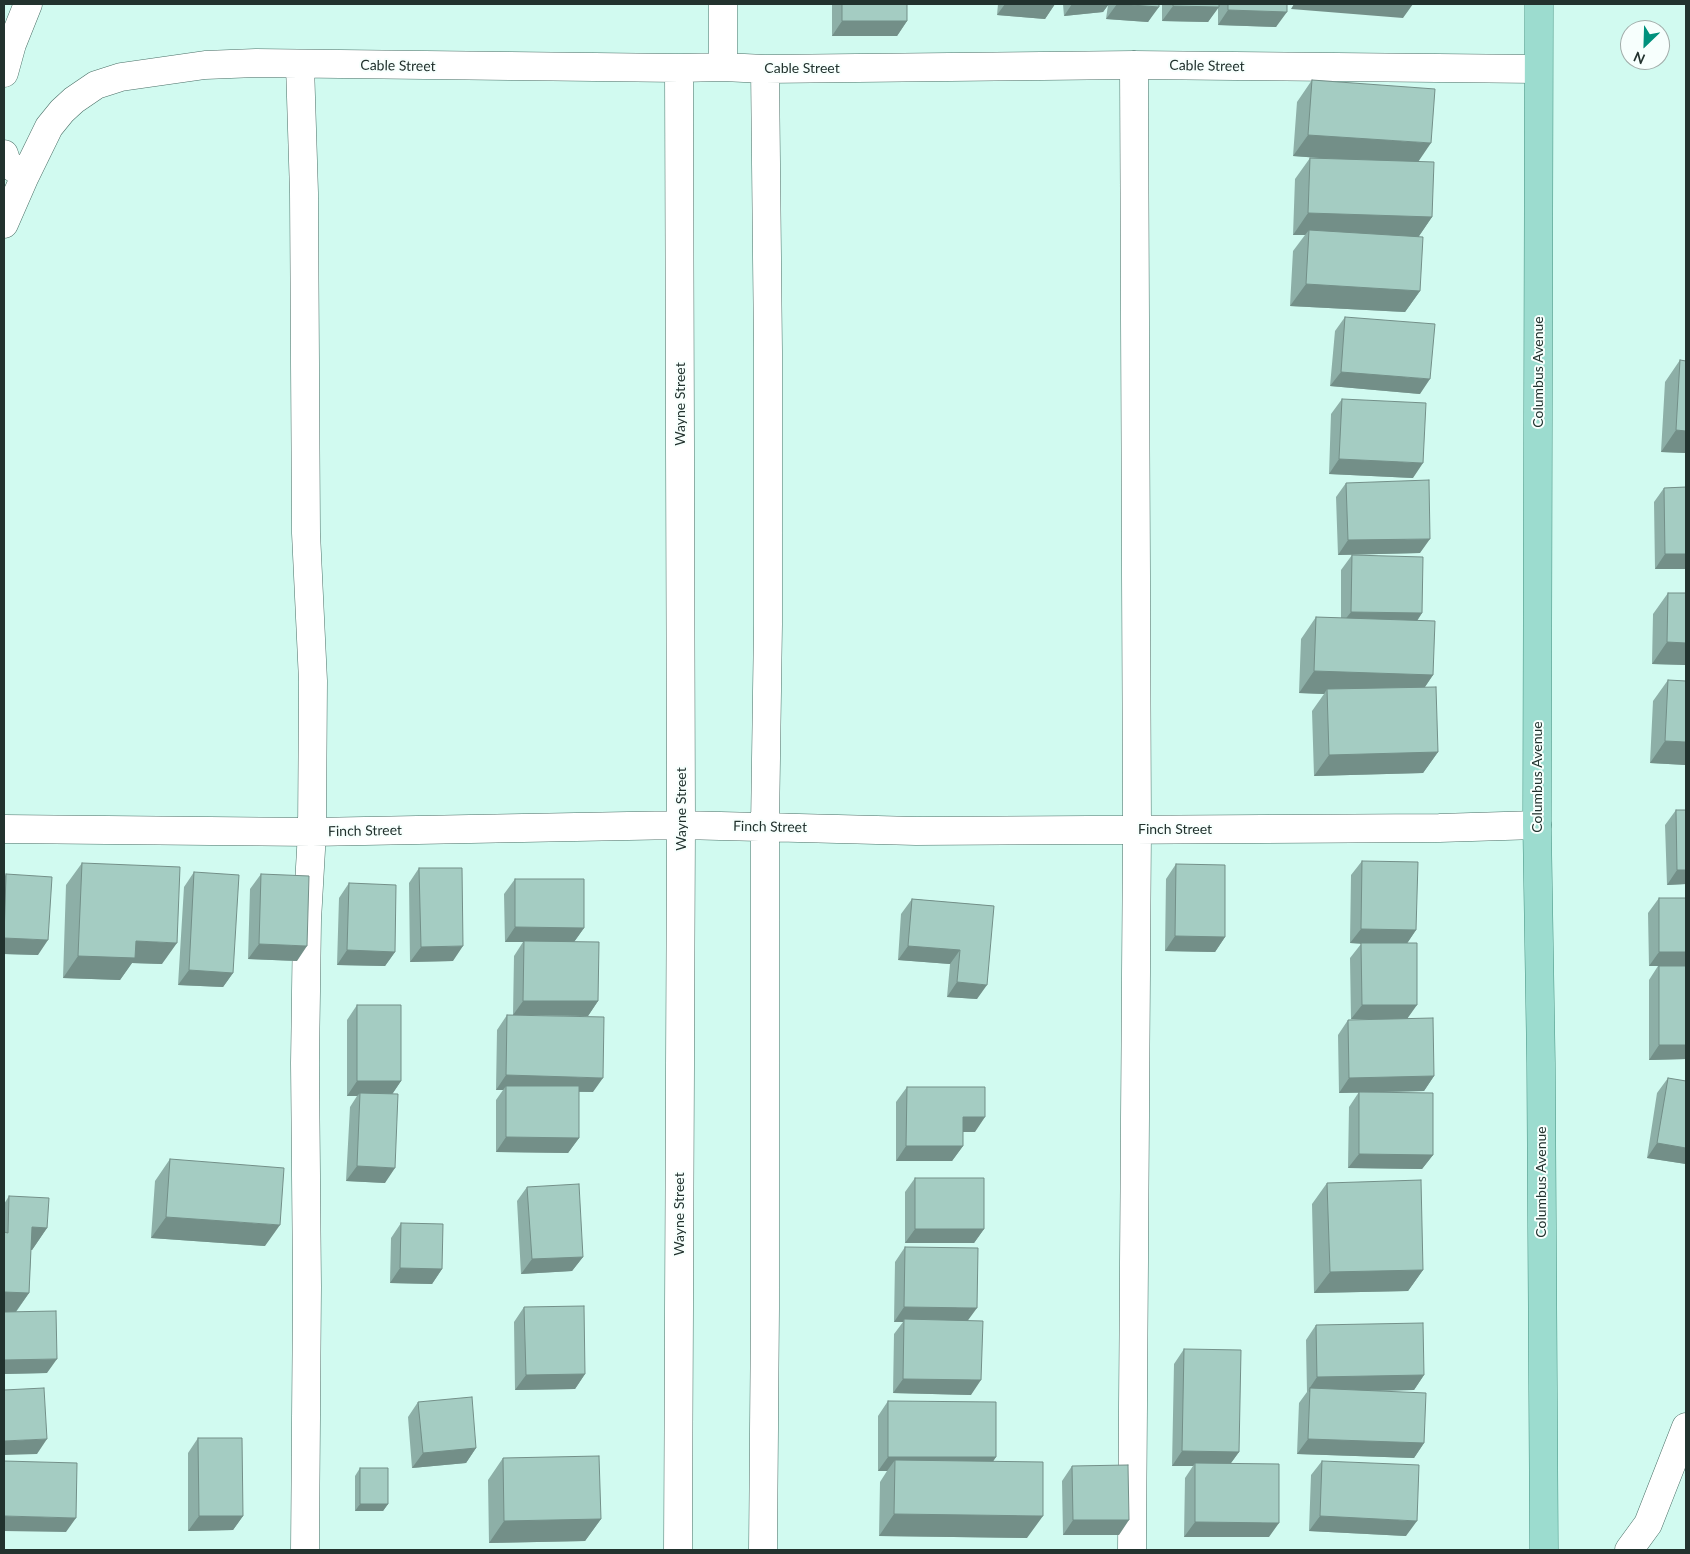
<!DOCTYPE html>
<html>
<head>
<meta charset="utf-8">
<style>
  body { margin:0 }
  #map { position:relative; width:1690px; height:1554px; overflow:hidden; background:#d1faf0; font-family:Lato,sans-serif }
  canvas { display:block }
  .frame { position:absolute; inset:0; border:5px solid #22322e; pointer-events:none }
  .north { position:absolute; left:1620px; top:20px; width:50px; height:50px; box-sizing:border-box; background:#f7fffd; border:1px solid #a2adaa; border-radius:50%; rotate:204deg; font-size:14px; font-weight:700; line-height:20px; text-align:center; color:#22322e }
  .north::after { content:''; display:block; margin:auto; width:18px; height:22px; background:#00917d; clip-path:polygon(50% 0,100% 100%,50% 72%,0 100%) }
</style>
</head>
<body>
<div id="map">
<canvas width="1690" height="1554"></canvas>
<div class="frame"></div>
<div class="north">N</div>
</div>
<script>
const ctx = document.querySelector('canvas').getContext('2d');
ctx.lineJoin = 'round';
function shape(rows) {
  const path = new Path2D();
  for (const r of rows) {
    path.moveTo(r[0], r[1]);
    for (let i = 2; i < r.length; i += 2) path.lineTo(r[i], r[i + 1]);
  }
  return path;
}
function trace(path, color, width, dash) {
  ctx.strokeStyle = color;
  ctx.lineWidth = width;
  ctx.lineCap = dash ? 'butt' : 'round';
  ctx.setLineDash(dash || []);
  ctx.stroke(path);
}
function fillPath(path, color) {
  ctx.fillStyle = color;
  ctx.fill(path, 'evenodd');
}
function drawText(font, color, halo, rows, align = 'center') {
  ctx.font = font + ' Lato,sans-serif';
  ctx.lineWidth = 4;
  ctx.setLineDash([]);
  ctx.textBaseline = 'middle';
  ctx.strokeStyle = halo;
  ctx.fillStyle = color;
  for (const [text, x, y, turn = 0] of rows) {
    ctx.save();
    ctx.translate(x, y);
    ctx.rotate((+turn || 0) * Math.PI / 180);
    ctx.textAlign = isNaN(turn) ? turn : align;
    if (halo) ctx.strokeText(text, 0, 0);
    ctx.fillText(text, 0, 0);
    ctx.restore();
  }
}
const minor = shape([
  [300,65,304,193,306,533,313,681,312,832,307,920,305,1063,307,1287,305,1550],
  [723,67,723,4],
  [4,73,12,44,28,4],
  [4,154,7,163,25,176],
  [4,224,25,176,49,127,62,111,74,100,96,85,121,77,205,65,256,63,679,68,723,67,765,69,1134,65,1538,69],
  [4,829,312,832,681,825,916,831,1439,828,1537,825],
  [678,1550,681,825,679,68],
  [763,1550,765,1308,765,826,768,624,768,351,765,69],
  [1132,1550,1137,829,1134,65],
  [1629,1550,1648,1524,1686,1427]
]);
const major = shape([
  [1539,4,1537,825,1541,1063,1544,1550]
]);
trace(minor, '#4a6f66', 29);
trace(major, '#469282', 29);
trace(minor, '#fff', 28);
trace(major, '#9cdccf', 28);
fillPath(shape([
  [832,4,907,4,907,21,897,36,832,36],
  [998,4,1055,4,1045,19,997,15],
  [1063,4,1159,4,1148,22,1106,19,1108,5,1103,12,1064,16],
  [1162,4,1287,4,1276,27,1218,25,1218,7,1208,22,1162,21],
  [1312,80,1418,161,1432,217,1419,236,1420,291,1405,312,1290,306,1293,251,1305,235,1293,235,1295,179,1310,158,1319,158,1293,156,1297,102],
  [1345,317,1420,394,1330,386,1335,331],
  [1680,360,1686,453,1661,452,1665,382],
  [1342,399,1413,478,1329,474,1331,414],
  [1346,483,1420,553,1338,555,1336,497],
  [1686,487,1686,569,1655,569,1654,502,1664,488],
  [1352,555,1422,613,1417,621,1433,675,1425,687,1438,752,1423,773,1314,776,1312,711,1324,694,1299,693,1301,639,1316,617,1341,618,1341,570],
  [1668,593,1686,593,1686,665,1652,664,1653,614],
  [1668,680,1686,765,1650,763,1653,701],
  [1676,810,1686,884,1667,885,1665,825],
  [1362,861,1416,930,1407,943,1408,1019,1434,1076,1424,1091,1339,1093,1338,1035,1348,1020,1381,1019,1351,1019,1350,958,1361,944,1350,943,1351,875],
  [82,863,162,964,132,963,120,980,63,978,66,885],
  [1176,864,1225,937,1215,952,1165,951,1166,879],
  [419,868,453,961,410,962,409,883],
  [194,872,233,973,223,987,178,985,184,887],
  [6,874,38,955,4,954,4,878],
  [261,874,297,961,248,959,250,889],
  [515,879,584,928,574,942,598,1001,588,1016,513,1015,514,956,523,942,505,942,504,894],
  [349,883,395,952,385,966,337,965,339,898],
  [1659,898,1686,1059,1649,1060,1649,980,1658,966,1649,966,1648,913],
  [912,899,994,906,977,999,947,997,950,964,898,960,901,914],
  [357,1005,401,1081,392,1094,385,1183,346,1181,350,1107,357,1096,347,1096,347,1020],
  [507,1015,593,1092,579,1092,579,1138,568,1153,496,1152,496,1100,503,1090,496,1090,497,1030],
  [1668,1078,1686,1164,1647,1158,1657,1093],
  [907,1087,975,1132,963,1132,963,1146,952,1161,896,1161,896,1102],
  [1359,1092,1433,1155,1422,1169,1348,1168,1349,1107],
  [170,1159,265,1246,151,1238,155,1181],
  [915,1178,984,1229,974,1243,905,1243,905,1192],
  [1327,1183,1423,1270,1408,1291,1314,1293,1312,1204],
  [527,1187,583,1257,572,1271,521,1274,517,1201],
  [9,1196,47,1228,32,1250,31,1250,29,1293,16,1312,47,1373,4,1374,4,1204],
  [401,1223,442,1269,432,1284,390,1283,391,1238],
  [905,1247,968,1321,971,1395,893,1393,894,1334,903,1322,894,1322,895,1262],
  [524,1307,585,1374,575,1389,515,1390,514,1322],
  [1316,1325,1424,1375,1414,1390,1370,1391,1424,1443,1414,1458,1297,1454,1299,1403,1307,1392,1306,1340],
  [1184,1349,1239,1452,1231,1463,1269,1537,1184,1537,1185,1478,1193,1466,1172,1466,1174,1364],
  [888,1401,996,1457,993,1461,1027,1538,879,1536,880,1482,887,1471,878,1471,878,1416],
  [418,1402,476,1448,466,1463,412,1468,408,1417],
  [198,1438,243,1516,233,1530,188,1531,188,1453],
  [503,1458,601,1519,585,1541,489,1543,488,1480],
  [1322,1461,1406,1536,1309,1531,1311,1475],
  [1072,1466,1119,1535,1063,1535,1062,1481],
  [360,1468,388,1504,383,1511,355,1511,355,1476]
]), '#8dafa7');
fillPath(shape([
  [1005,4,1055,4,1045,19,997,15],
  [1072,4,1109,4,1103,12,1064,16],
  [1117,4,1159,7,1148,22,1106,19],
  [1294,4,1413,4,1403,18,1291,9],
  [1173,6,1219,7,1208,22,1162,21],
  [1228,10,1287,12,1276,27,1218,25],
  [842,21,907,21,897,36,832,36],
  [1308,135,1431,143,1416,165,1293,156],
  [1308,213,1432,217,1417,239,1309,230,1305,235,1293,235],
  [1306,284,1420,291,1405,312,1290,306],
  [1341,372,1430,379,1420,394,1330,386],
  [1676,430,1686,431,1686,453,1661,452],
  [1339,459,1423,463,1413,478,1329,474],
  [1430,539,1420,553,1338,555,1348,540],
  [1665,554,1686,554,1686,569,1655,569],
  [1351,612,1422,613,1412,628,1340,626],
  [1667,642,1686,643,1686,665,1652,664],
  [1314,671,1433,675,1418,697,1327,689,1324,694,1299,693],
  [1665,741,1686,742,1686,765,1650,763],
  [1438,752,1423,773,1314,776,1329,755],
  [1677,870,1686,870,1686,884,1667,885],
  [515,927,584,928,574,942,505,942],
  [1361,929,1416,930,1406,945,1350,943],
  [1175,936,1225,937,1215,952,1165,951],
  [4,938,48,940,38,955,4,954],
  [136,941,177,943,162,964,132,963,120,980,63,978,78,956],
  [259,944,307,946,297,961,248,959],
  [463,946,453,961,410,962,421,947],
  [908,946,960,950,950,964,898,960],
  [347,950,395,952,385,966,337,965],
  [1659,952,1686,952,1686,966,1649,966],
  [189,970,233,973,223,987,178,985],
  [957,982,987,985,977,999,947,997],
  [523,1001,598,1001,588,1016,513,1015],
  [1362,1005,1417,1005,1407,1019,1351,1019],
  [1659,1045,1686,1045,1686,1059,1649,1060],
  [506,1075,603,1078,593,1092,506,1090,506,1086,503,1090,496,1090],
  [1434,1076,1424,1091,1339,1093,1349,1078],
  [357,1081,401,1081,391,1096,360,1093,357,1096,347,1096],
  [963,1117,985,1117,975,1132,952,1132],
  [506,1137,579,1138,568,1153,496,1152],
  [1657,1143,1686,1148,1686,1164,1647,1158],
  [906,1146,963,1146,952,1161,896,1161],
  [1359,1154,1433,1155,1422,1169,1348,1168],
  [357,1166,395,1168,385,1183,346,1181],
  [166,1217,280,1225,265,1246,151,1238],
  [32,1227,47,1228,32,1250,17,1249],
  [915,1229,984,1229,974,1243,905,1243],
  [583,1257,572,1271,521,1274,532,1259],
  [400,1268,442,1269,432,1284,390,1283],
  [1423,1270,1408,1291,1314,1293,1330,1272],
  [4,1292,29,1293,14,1314,4,1314],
  [904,1307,977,1308,966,1323,904,1319,903,1322,894,1322],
  [57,1359,47,1373,4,1374,4,1360],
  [585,1374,575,1389,515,1390,526,1375],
  [1424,1375,1414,1390,1309,1392,1310,1388,1307,1392,1317,1377],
  [903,1379,981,1380,971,1395,893,1393],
  [47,1439,37,1454,4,1455,4,1441],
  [1308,1439,1424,1443,1414,1458,1297,1454],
  [476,1448,466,1463,412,1468,423,1453],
  [1182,1451,1239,1452,1228,1467,1195,1463,1193,1466,1172,1466],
  [888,1457,996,1457,986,1472,895,1460,887,1471,878,1471],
  [360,1504,388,1504,383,1511,355,1511],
  [894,1514,1043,1516,1027,1538,879,1536],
  [4,1516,76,1518,66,1532,4,1531],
  [199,1516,243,1516,233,1530,188,1531],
  [1320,1516,1417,1521,1406,1536,1309,1531],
  [601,1519,585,1541,489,1543,504,1521],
  [1073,1520,1129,1520,1119,1535,1063,1535],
  [1195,1522,1279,1523,1269,1537,1184,1537]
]), '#738f88');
const building = shape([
  [842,4,907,4,907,21,842,21,842,4],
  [1117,4,1159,4,1159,7,1117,4],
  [1173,4,1219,4,1219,7,1173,6,1173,4],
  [1228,4,1287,4,1287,12,1228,10,1228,4],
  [1312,80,1435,89,1431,143,1308,135,1312,80],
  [1310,158,1434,162,1432,217,1308,213,1310,158],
  [1309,230,1423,237,1420,291,1306,284,1309,230],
  [1345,317,1435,324,1430,379,1341,372,1345,317],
  [1680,360,1686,361,1686,431,1676,430,1680,360],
  [1342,399,1426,403,1423,463,1339,459,1342,399],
  [1429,480,1430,539,1348,540,1346,483,1429,480],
  [1686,487,1686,554,1665,554,1664,488,1686,487],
  [1352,555,1423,557,1422,613,1351,612,1352,555],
  [1668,593,1686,593,1686,643,1667,642,1668,593],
  [1316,617,1435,621,1433,675,1314,671,1316,617],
  [1668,680,1686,681,1686,742,1665,741,1668,680],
  [1436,687,1438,752,1329,755,1327,689,1436,687],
  [1676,810,1686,810,1686,870,1677,870,1676,810],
  [1362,861,1418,862,1416,930,1361,929,1362,861],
  [82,863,180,867,177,943,136,941,135,958,78,956,82,863],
  [1176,864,1225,865,1225,937,1175,936,1176,864],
  [419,868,462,868,463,946,421,947,419,868],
  [194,872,239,875,233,973,189,970,194,872],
  [6,874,52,877,48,940,4,938,6,874],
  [261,874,309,876,307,946,259,944,261,874],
  [515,879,584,879,584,928,515,927,515,879],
  [349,883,396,885,395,952,347,950,349,883],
  [1659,898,1686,898,1686,952,1659,952,1659,898],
  [912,899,994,906,987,985,957,982,960,950,908,946,912,899],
  [524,941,599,942,598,1001,523,1001,524,941],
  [1361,943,1417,943,1417,1005,1362,1005,1361,943],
  [1659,966,1686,966,1686,1045,1659,1045,1659,966],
  [357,1005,401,1005,401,1081,357,1081,357,1005],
  [507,1015,604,1017,603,1078,506,1075,507,1015],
  [1433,1018,1434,1076,1349,1078,1348,1020,1433,1018],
  [1668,1078,1686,1081,1686,1148,1657,1143,1668,1078],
  [506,1086,579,1086,579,1138,506,1137,506,1086],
  [907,1087,985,1087,985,1117,963,1117,963,1146,906,1146,907,1087],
  [1359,1092,1433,1093,1433,1155,1359,1154,1359,1092],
  [360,1093,398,1094,395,1168,357,1166,360,1093],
  [170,1159,284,1168,280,1225,166,1217,170,1159],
  [915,1178,984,1178,984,1229,915,1229,915,1178],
  [1421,1180,1423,1270,1330,1272,1327,1183,1421,1180],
  [579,1184,583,1257,532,1259,527,1187,579,1184],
  [9,1196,49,1198,47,1228,32,1227,29,1293,4,1292,4,1232,8,1233,9,1196],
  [401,1223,443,1224,442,1269,400,1268,401,1223],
  [905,1247,978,1248,977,1308,904,1307,905,1247],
  [584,1306,585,1374,526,1375,524,1307,584,1306],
  [56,1311,57,1359,4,1360,4,1312,56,1311],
  [904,1319,983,1321,981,1380,903,1379,904,1319],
  [1423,1323,1424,1375,1317,1377,1316,1325,1423,1323],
  [1184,1349,1241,1350,1239,1452,1182,1451,1184,1349],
  [44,1388,47,1439,4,1441,4,1390,44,1388],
  [1310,1388,1426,1393,1424,1443,1308,1439,1310,1388],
  [472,1397,476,1448,423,1453,418,1402,472,1397],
  [888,1401,996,1402,996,1457,888,1457,888,1401],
  [198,1438,242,1438,243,1516,199,1516,198,1438],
  [599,1456,601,1519,504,1521,503,1458,599,1456],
  [895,1460,1043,1462,1043,1516,894,1514,895,1460],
  [4,1461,77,1463,76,1518,4,1516,4,1461],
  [1322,1461,1419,1465,1417,1521,1320,1516,1322,1461],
  [1195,1463,1279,1464,1279,1523,1195,1522,1195,1463],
  [1128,1465,1129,1520,1073,1520,1072,1466,1128,1465],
  [360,1468,388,1468,388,1504,360,1504,360,1468]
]);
fillPath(building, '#a4ccc2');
trace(building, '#738f88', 1);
drawText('14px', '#22322e', '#f7fffd', [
  ["Cable Street",398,66,1],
  ["Cable Street",1207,66,1],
  ["Cable Street",802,68],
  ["Columbus Avenue",1538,372,-90],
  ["Wayne Street",680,404,-90],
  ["Columbus Avenue",1537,777,-90],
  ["Wayne Street",681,809,-90],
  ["Finch Street",770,827,1],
  ["Finch Street",1175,829],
  ["Finch Street",365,831,-1],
  ["Columbus Avenue",1541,1182,-90],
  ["Wayne Street",679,1214,-90]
]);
</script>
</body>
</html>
